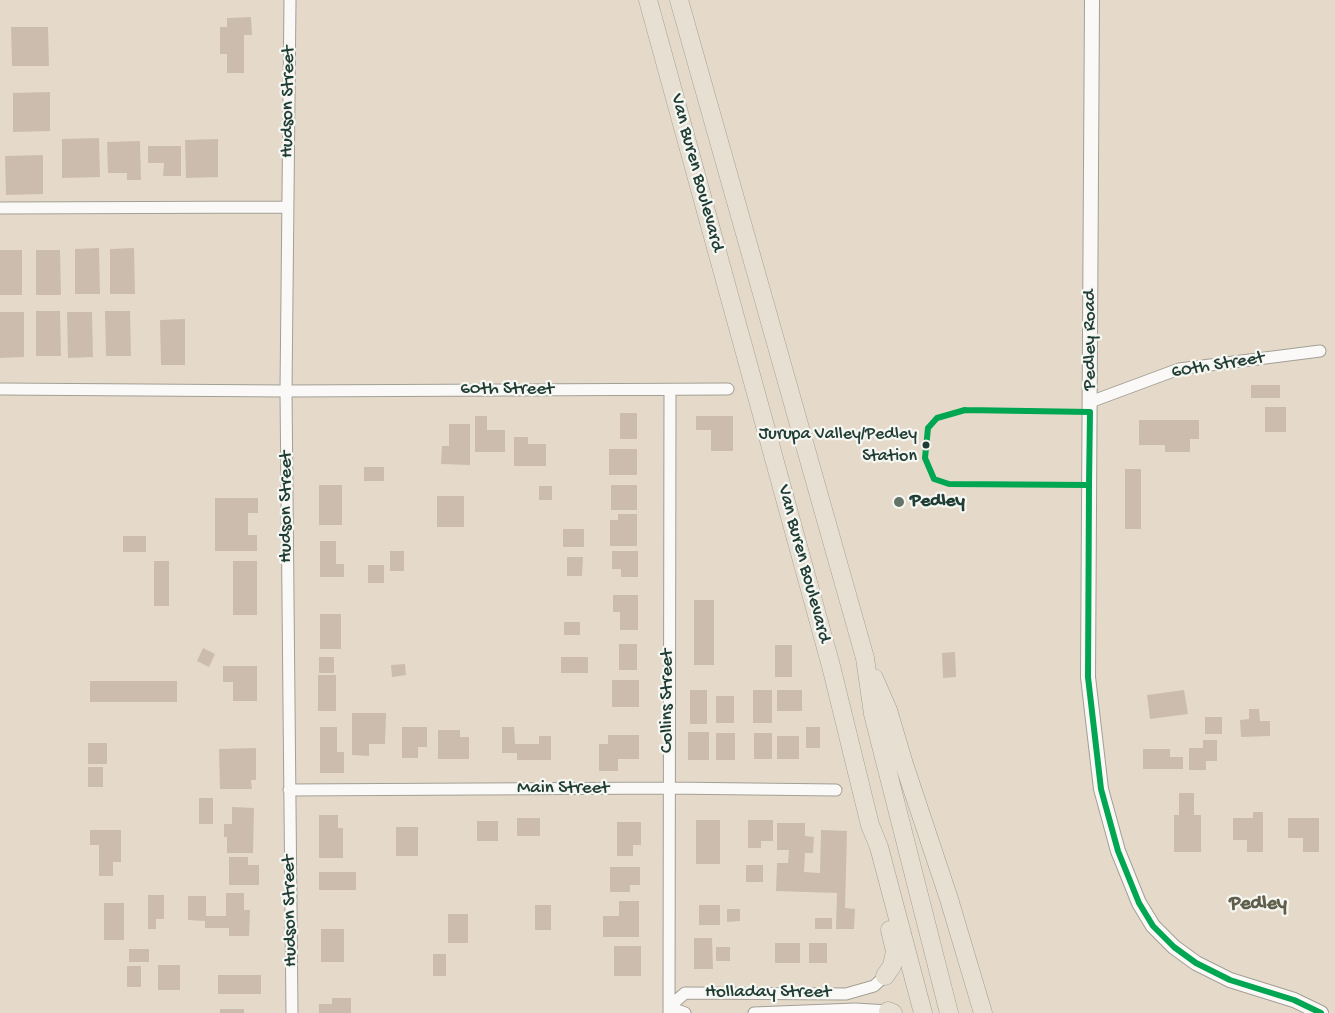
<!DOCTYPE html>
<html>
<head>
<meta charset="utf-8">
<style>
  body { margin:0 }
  canvas { display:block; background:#e5dac9 }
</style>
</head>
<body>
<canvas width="1335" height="1013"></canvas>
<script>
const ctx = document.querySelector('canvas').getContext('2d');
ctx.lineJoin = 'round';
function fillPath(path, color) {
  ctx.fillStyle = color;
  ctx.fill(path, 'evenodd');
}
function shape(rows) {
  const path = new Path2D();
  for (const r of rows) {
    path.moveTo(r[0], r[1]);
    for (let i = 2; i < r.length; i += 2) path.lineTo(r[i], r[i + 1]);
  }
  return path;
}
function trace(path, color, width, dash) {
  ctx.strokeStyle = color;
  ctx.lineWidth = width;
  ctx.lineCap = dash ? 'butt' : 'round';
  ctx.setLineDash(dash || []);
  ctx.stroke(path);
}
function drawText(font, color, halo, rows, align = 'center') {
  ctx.font = font + ' "Gochi Hand",sans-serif';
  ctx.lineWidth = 4.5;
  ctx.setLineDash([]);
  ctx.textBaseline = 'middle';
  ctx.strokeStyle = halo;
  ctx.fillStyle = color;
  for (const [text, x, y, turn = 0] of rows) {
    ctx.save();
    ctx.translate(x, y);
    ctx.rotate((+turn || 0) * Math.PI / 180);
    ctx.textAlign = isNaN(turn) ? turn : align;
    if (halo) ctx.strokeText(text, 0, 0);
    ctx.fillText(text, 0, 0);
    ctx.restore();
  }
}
fillPath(shape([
  [251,17,252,35,244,35,244,73,227,73,227,54,220,54,220,27,227,27,227,18],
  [11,27,48,27,49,66,12,66],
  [50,92,50,131,13,132,13,93],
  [99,138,100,177,62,178,62,139],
  [218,139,218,177,186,178,185,140],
  [140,141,141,180,127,180,127,173,108,173,107,142],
  [148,146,181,146,181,176,163,176,164,163,148,163],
  [43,155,43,194,6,195,5,156],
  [99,248,100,294,75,294,75,249],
  [134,248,135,294,110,294,110,249],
  [0,250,22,250,22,295,0,295],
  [36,250,60,250,61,295,36,295],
  [36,311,60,311,61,356,36,356],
  [105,311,130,311,131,356,106,356],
  [0,312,24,312,24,357,0,358],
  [67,312,92,312,93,357,68,358],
  [185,319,185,365,161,365,160,320],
  [1251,385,1280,385,1280,398,1251,398],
  [1265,407,1286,407,1286,432,1265,432],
  [620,413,637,413,637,439,620,439],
  [475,416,487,416,487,430,505,430,505,452,475,452],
  [696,416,733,416,733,451,711,451,711,430,696,430],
  [1139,420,1199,420,1199,439,1190,439,1190,452,1165,452,1165,445,1139,445],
  [449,424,470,424,470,465,441,464,442,446,449,446],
  [514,437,528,437,528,444,546,444,546,466,514,466],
  [609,449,637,449,637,475,609,475],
  [364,467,384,467,384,481,364,481],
  [1125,469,1141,469,1141,529,1125,529],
  [319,485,342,485,342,525,319,525],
  [611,485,637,485,637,510,611,510],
  [539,486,552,486,552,500,539,500],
  [437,496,464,496,464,527,437,527],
  [215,498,258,498,258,513,248,513,248,535,257,535,257,551,215,551],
  [618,514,637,514,637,546,610,546,610,520,618,520],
  [563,529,584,529,584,547,563,547],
  [123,536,146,536,146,552,123,552],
  [320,541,336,541,336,564,344,564,344,577,320,577],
  [390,551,404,551,404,571,390,571],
  [612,551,638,551,638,577,621,577,621,569,612,569],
  [567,557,583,557,582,576,567,576],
  [154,561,169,561,169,606,154,606],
  [233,561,257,561,257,615,233,615],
  [368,565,384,565,384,583,368,583],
  [613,595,638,595,638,630,620,630,620,612,613,612],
  [694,600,714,600,714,665,694,665],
  [320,614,341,614,341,649,320,649],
  [564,622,580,622,580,635,564,635],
  [619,644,637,644,637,670,619,670],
  [775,645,792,645,792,677,775,677],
  [203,648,215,654,209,667,197,661],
  [955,652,956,677,943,678,942,653],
  [319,657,334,657,334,673,319,673],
  [561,657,588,657,588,673,561,673],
  [405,664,406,675,392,677,391,665],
  [223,666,257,666,257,701,233,701,233,682,223,682],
  [318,675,336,675,336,711,318,711],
  [612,680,639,680,639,707,612,707],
  [90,681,177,681,177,702,90,702],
  [690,690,707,690,707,724,690,724],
  [753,690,772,690,772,723,753,723],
  [777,690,802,690,802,711,777,711],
  [1184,690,1188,714,1150,719,1147,695],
  [716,696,734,696,734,723,716,723],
  [1249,709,1259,709,1260,721,1270,721,1270,736,1241,737,1240,720,1249,719],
  [352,713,386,713,385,744,369,744,369,756,352,755],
  [1205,717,1222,717,1222,734,1205,734],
  [320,727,337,727,337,752,344,752,344,773,320,773],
  [402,727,427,727,427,747,418,747,418,758,402,758],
  [502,727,514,727,515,744,539,744,539,736,551,736,551,760,517,760,517,753,502,753],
  [806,727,820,727,820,748,806,748],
  [438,730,460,730,460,737,469,737,469,759,438,759],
  [688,732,709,732,709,760,688,760],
  [716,733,735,733,735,760,716,760],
  [754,733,772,733,772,759,754,759],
  [608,735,639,735,639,759,618,759,618,771,599,771,599,744,608,744],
  [777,736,799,736,799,759,777,759],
  [1203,740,1217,740,1217,761,1206,761,1206,770,1189,770,1189,748,1203,748],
  [88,743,107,743,107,764,88,764],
  [256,748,256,780,251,780,252,789,220,789,219,749],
  [1143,749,1170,749,1170,757,1183,757,1183,769,1143,769],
  [88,767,103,767,103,787,88,787],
  [1179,793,1194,793,1194,815,1201,815,1201,852,1174,852,1174,815,1179,815],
  [199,798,213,798,213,824,199,824],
  [232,807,254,808,253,853,227,853,227,837,224,837,224,824,232,824],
  [1253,812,1263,812,1263,852,1247,852,1247,840,1233,840,1233,818,1253,818],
  [319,815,338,815,338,828,343,828,343,858,319,858],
  [517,818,540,818,540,836,517,836],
  [1288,818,1319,818,1319,852,1303,852,1303,838,1288,838],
  [696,820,720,820,720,864,696,864],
  [748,820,773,820,773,841,761,841,761,848,748,848],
  [477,821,498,821,498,841,477,841],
  [617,822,641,822,641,845,633,845,633,856,617,856],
  [777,823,805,823,805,836,814,837,813,853,805,853,804,872,820,873,821,830,847,831,845,908,855,909,854,929,836,929,837,893,776,891,777,863,788,863,789,850,777,850],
  [396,827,418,827,418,856,396,856],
  [90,830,121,830,121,862,113,862,113,876,99,876,99,845,90,845],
  [229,857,248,857,248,865,259,865,259,885,229,885],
  [746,865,763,865,763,882,746,882],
  [610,867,640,867,640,885,630,885,630,892,610,892],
  [319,872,356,872,356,890,319,890],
  [226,893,244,893,244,910,250,910,249,936,229,936,229,928,205,928,205,921,188,920,188,896,206,896,206,916,226,916],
  [148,895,164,895,164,919,156,919,156,929,148,929],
  [619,901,639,901,639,937,603,937,603,916,619,916],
  [104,903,124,903,124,940,104,940],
  [535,905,551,905,551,930,535,930],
  [699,905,720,905,720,925,699,925],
  [727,909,740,909,740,921,727,922],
  [448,914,468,914,468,943,448,943],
  [815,918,832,918,832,929,815,929],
  [321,929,344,929,344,962,321,962],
  [694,938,712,938,713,969,694,969],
  [775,943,800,943,800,963,775,963],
  [809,943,827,943,827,963,809,963],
  [614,946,641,946,641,976,614,976],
  [716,947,730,947,730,961,716,961],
  [129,949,149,949,149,962,129,962],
  [433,954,446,954,446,976,433,976],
  [158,965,180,965,180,990,158,990],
  [127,966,141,966,141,987,127,987],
  [218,975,261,975,261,994,218,994],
  [332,998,351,998,351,1013,319,1013,319,1004,332,1004],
  [220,1009,244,1009,244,1013,220,1013]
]), '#ccbcae');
const minor = shape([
  [290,0,286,391,292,1013],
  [0,208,288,207],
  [0,389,286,391,728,389],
  [1090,402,1179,369,1320,351],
  [289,790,668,788,836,790],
  [669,1013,670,390],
  [685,1013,669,1007,685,993,846,994,874,986,885,976],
  [754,1013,855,1009,888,1011]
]);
const tertiary = shape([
  [1092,0,1088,677,1101,789,1118,851,1139,903,1153,926,1174,947,1196,963,1230,980,1294,1000,1321,1013]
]);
const primary = shape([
  [648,0,831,666,870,825,879,847,923,1013],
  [679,0,865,658,873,714,949,1013],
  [874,678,888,710,904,764,949,899,983,1013],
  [885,976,892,966,895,951,890,930],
  [888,1011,893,1013]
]);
trace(minor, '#a29f95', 13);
trace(tertiary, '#a29f95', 16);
trace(primary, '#a29f95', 19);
trace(minor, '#fbf9f7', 11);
trace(tertiary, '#fbf9f7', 14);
trace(primary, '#e7e0d2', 18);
trace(shape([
  [965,410,1090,412,1089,485,949,484,934,479,925,458,928,428,937,418,965,410],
  [1089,485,1088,677,1101,789,1118,851,1139,903,1153,926,1174,947,1196,963,1230,980,1294,1000,1321,1013]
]), '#00a651', 6);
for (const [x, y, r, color] of [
  [926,445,4.5,"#1f3d34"],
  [899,502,6,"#647468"]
]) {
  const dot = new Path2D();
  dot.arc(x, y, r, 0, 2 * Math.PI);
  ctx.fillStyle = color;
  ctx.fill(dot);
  trace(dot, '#f6f6f2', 2);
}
drawText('18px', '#1f3d34', '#f6f6f2', [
  ["Jurupa Valley/Pedley",917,435],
  ["Station",917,457]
], 'right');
drawText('19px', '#1f3d34', '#f6f6f2', [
  ["Hudson Street",289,102,-89],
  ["Van Buren Boulevard",696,173,75],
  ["Pedley Road",1091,340,-90],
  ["60th Street",1218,366,-9],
  ["60th Street",507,390],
  ["Hudson Street",287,507,-90],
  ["Van Buren Boulevard",803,564,75],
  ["Collins Street",668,701,-90],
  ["Main Street",563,789],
  ["Hudson Street",291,911,-91],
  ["Holladay Street",768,993]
]);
drawText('bold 19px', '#1f3d34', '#f6f6f2', [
  ["Pedley",910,502]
], 'left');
drawText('bold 20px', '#5f5f4c', '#f6f6f2', [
  ["Pedley",1258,905]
]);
</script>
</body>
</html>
